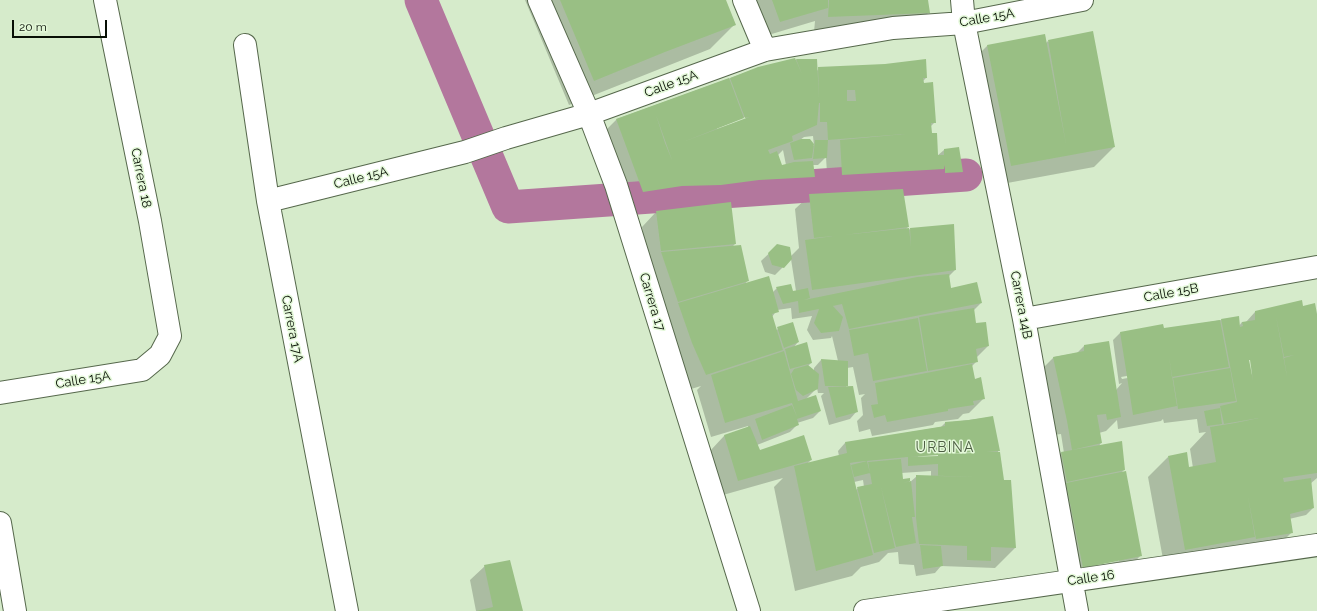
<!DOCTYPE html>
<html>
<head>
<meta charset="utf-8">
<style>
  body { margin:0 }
  #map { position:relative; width:1317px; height:611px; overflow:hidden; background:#d6ebcb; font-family:Raleway,sans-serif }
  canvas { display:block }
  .scale { position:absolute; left:12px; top:20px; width:95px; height:18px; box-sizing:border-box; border:2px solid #080f05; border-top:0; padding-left:5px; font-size:12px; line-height:14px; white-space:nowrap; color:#080f05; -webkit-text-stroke:3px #e3f8d8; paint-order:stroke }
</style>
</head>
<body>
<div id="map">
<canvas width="1317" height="611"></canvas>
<div class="scale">20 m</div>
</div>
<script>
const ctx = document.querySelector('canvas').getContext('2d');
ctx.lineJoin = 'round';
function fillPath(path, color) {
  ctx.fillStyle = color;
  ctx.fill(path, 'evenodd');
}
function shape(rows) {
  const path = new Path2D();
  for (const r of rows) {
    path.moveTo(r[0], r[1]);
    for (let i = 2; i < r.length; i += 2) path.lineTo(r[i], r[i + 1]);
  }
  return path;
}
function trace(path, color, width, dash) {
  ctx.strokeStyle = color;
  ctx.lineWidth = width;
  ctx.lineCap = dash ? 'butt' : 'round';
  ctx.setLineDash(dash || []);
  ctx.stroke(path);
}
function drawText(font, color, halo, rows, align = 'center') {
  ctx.font = font + ' Raleway,sans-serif';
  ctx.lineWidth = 3;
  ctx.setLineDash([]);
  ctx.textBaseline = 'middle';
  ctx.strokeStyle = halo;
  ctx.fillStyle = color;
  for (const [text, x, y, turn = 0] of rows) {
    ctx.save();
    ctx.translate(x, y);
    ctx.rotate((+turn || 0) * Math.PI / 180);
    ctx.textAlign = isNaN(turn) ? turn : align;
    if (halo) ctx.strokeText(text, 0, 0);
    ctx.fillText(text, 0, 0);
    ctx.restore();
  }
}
fillPath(shape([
  [525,0,725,0,735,24,710,49,569,105],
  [752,0,927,0,929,12,914,27,814,32,815,21,765,36],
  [1045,36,1046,43,1048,41,1114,147,1094,167,991,186,967,66,987,46],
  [796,60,816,60,817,71,819,68,926,78,923,81,935,122,930,127,937,156,944,150,962,172,955,179,938,180,937,174,928,183,828,190,826,157,818,165,813,165,814,177,807,184,751,187,713,192,713,191,705,199,667,200,628,206,602,134,617,119,758,68],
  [745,117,746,119,717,129,717,128],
  [813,136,814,146,800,140,804,137],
  [783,150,786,165,781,166,778,155],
  [810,195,908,227,905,230,908,230,910,229,955,270,948,277,951,290,981,303,973,311,975,324,988,346,977,357,977,361,971,367,974,380,984,398,969,413,963,414,958,419,935,422,933,425,872,436,870,429,859,432,857,421,863,415,861,398,865,394,859,395,853,367,847,368,847,385,845,388,857,411,850,419,829,425,821,396,824,393,818,393,817,388,806,399,820,411,813,418,797,423,798,424,790,432,757,445,760,451,811,460,807,464,839,456,838,451,845,443,941,427,945,423,992,417,1015,548,995,568,941,566,935,573,916,576,914,565,899,564,898,552,888,553,879,562,861,567,852,576,795,591,774,487,783,478,723,495,710,451,724,436,748,428,748,426,711,437,697,390,701,386,691,389,677,358,647,268,642,227,656,212,735,244,732,247,748,280,745,284,773,292,777,288,792,292,796,291,791,259,775,275,765,272,761,261,778,245,791,256,799,248,795,209],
  [791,308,792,319,812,316,807,330,813,340,831,338,832,336,838,361,821,360,814,368,814,372,808,366,811,363,793,348,798,342,792,323,776,330,772,317,777,310],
  [975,451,975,454,942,455,942,453],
  [939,454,939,457,918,458,918,455],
  [931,471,931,477,917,476,909,483,909,479,902,480,901,473],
  [863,480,864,487,858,488,856,490,854,482],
  [1302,307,1317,320,1317,478,1310,484,1313,508,1306,515,1289,519,1292,532,1277,547,1165,570,1148,477,1168,457,1189,468,1193,468,1190,449,1206,432,1199,433,1197,419,1164,423,1163,419,1161,421,1118,429,1117,420,1106,431,1099,433,1101,443,1098,447,1124,470,1121,473,1141,555,1121,576,1062,588,1046,505,1055,496,1046,468,1061,453,1064,453,1061,434,1053,435,1039,372,1054,357,1077,353,1084,346,1116,390,1122,383,1119,384,1113,340,1120,333,1163,330,1221,320,1239,326,1242,322,1246,322,1255,312],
  [1251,358,1252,375,1251,375,1248,359],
  [1155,371,1155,373,1122,379,1121,377],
  [1119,559,1119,561,1078,570,1078,568],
  [485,566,522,611,476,611,470,580]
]), '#0003');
trace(shape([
  [421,0,508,207,966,175]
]), '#b3779d', 33);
fillPath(shape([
  [560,0,726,0,736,25,665,52,594,81],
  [772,0,828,0,828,8,780,22],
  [829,0,928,0,930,13,828,17],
  [1093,31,1115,147,1011,166,987,45,1045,34,1066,144,1048,40],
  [795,58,802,74,796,59,817,59,819,98,818,67,885,64,926,59,927,78,923,78,924,83,933,82,936,123,931,123,932,133,937,133,938,155,944,155,944,149,959,147,963,172,945,173,945,165,944,169,842,175,840,140,905,134,828,140,827,122,820,122,820,103,819,103,817,125,792,136,793,141,768,150,770,154,777,151,782,165,794,162,813,161,815,177,759,180,721,185,682,186,643,192,616,119,729,78,744,118,683,142,749,117,745,118,730,78,758,67],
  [847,86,847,90,855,90,856,101,847,101],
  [656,115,672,160,665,143],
  [801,139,810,139,814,144,812,158,794,160,790,143],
  [815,140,828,140,827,158,813,159],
  [903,189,909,227,844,235,909,228,911,246,910,228,954,224,956,270,812,290,805,240,833,236,814,238,809,194],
  [731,202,736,244,661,251,656,211],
  [777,244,790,247,792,259,784,268,772,265,768,253],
  [741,245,749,281,678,302,661,252],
  [949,274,951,288,977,282,982,303,849,329,842,304,833,306,843,317,839,331,821,333,814,323,819,309,799,313,798,301,783,304,776,287,791,284,793,291,808,288,810,298,804,300,917,277],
  [769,276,779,312,772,314,783,350,706,375,692,343,678,303],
  [1302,300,1303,306,1315,303,1317,314,1317,406,1293,411,1317,406,1317,473,1283,478,1284,482,1311,478,1314,508,1290,514,1293,533,1256,539,1248,497,1255,537,1185,550,1168,456,1187,452,1189,467,1216,462,1210,427,1235,423,1241,452,1235,423,1259,418,1257,402,1259,418,1224,424,1220,406,1237,402,1221,319,1239,316,1240,327,1243,326,1242,322,1255,320,1255,311],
  [1276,316,1284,357,1294,355,1284,358,1287,377],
  [1249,360,1250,360,1253,380],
  [974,308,976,323,986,322,989,346,976,349,978,362,928,371,919,317],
  [918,318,927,371,873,381,868,353,854,356,849,330],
  [1220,320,1229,367,1172,377,1169,357,1177,406,1133,415,1120,332,1163,324,1164,328],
  [793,322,799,342,784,348,777,327],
  [1109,341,1121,417,1107,420,1106,414,1097,415,1102,443,1072,450,1067,421,1053,357,1084,351,1084,345],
  [807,342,812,363,790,369,785,349],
  [784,351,798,401,816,395,821,411,797,419,799,425,762,440,755,419,792,405,797,417,792,403,725,423,711,375],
  [821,359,848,361,848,386,825,386],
  [972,364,975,379,981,377,985,399,973,401,974,405,948,409,948,411,887,422,885,415,874,418,871,405,878,404,875,383],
  [808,365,819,374,818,389,803,396,796,390,791,374,794,369],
  [1230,368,1236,401,1178,409,1173,378],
  [853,386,858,412,836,418,828,387],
  [1220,408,1222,424,1207,426,1204,411],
  [993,416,1000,451,987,452,1000,452,1004,480,1011,480,1016,548,991,547,991,561,967,560,967,546,919,544,916,518,916,475,976,477,938,476,938,464,908,466,908,457,856,462,850,463,873,555,816,571,794,466,847,453,845,442,945,426,945,422,969,420,971,433,969,420],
  [974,452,974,453,947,454],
  [938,455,938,456,910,457],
  [750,426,760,450,804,435,812,460,738,481,724,435],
  [1122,441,1125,470,1067,482,1061,452],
  [901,459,903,479,910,478,910,481,903,483,911,481,915,517,912,517,916,543,896,547,881,487,895,548,874,553,857,487,872,484,868,462],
  [867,461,870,473,854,477,851,465],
  [1126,471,1142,556,1083,568,1066,483],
  [920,545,941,546,943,566,923,569],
  [510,560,523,611,476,611,493,607,484,565]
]), '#99bf84');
const minor = shape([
  [539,0,589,114,616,185,749,611],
  [744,0,765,50],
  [962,0,964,23,1024,319,1077,611],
  [245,45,268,201,347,611],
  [268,201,465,152,506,138,589,114,765,50,893,28,964,23,1082,0],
  [1024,319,1317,267],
  [0,393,142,370,160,355,170,336,150,221,105,0],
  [0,523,15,611],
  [865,611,1317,545]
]);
trace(minor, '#56684c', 24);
trace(minor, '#fff', 22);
drawText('13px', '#080f05', '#e3f8d8', [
  ["Calle 15A",987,18,-10],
  ["Calle 15A",671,84,-20],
  ["Carrera 18",141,178,79],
  ["Calle 15A",361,178,-14],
  ["Calle 15B",1171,293,-10],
  ["Carrera 17",652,302,73],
  ["Carrera 14B",1021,305,79],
  ["Carrera 17A",292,329,79],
  ["Calle 15A",83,380,-9],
  ["Calle 16",1091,578,-8]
]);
ctx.letterSpacing = '1px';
drawText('14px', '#4c5d42', '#e3f8d8', [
  ["URBINA",945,448]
]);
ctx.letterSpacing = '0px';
</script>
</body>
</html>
